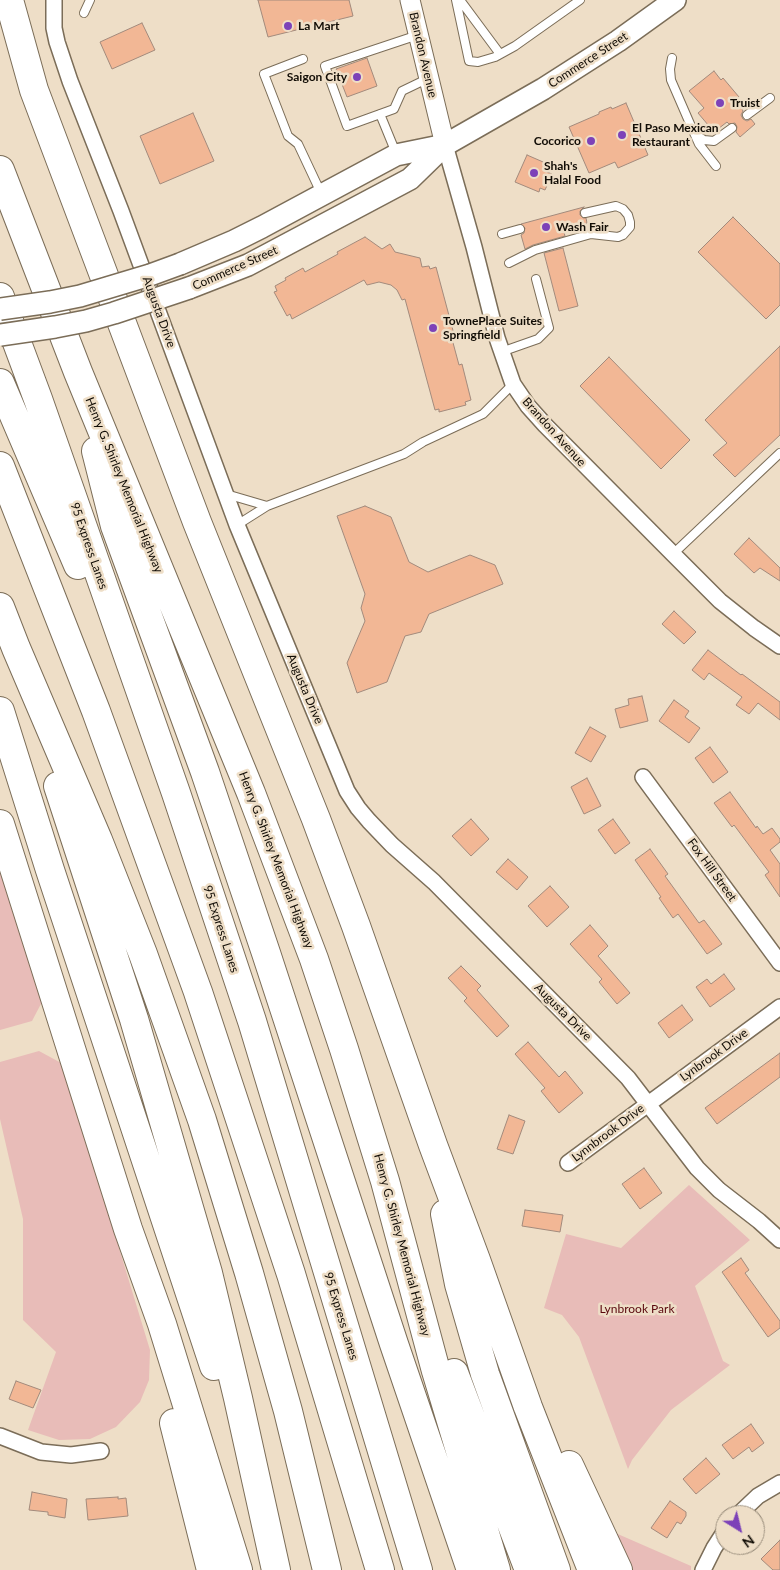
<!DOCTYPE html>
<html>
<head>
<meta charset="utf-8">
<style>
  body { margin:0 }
  #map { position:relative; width:780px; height:1570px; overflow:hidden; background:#eedec7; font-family:Lato,sans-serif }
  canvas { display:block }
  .north { position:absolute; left:715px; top:1505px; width:50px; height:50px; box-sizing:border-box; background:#eedec7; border:1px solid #968a79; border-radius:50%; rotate:144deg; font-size:14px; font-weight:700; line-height:20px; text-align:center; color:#110c05 }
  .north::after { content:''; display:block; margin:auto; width:18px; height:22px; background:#7d42b8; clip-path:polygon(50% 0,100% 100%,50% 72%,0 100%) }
</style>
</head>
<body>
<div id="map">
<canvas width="780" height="1570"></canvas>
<div class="north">N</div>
</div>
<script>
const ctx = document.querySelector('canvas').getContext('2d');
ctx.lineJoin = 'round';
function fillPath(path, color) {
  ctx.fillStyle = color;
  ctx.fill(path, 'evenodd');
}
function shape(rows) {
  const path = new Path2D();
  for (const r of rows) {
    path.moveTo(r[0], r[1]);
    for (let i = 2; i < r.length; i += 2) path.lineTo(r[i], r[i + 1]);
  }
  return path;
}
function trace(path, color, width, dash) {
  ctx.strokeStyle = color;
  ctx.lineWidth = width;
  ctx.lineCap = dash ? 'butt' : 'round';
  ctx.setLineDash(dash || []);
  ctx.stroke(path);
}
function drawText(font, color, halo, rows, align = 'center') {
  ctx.font = font + ' Lato,sans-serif';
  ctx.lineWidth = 5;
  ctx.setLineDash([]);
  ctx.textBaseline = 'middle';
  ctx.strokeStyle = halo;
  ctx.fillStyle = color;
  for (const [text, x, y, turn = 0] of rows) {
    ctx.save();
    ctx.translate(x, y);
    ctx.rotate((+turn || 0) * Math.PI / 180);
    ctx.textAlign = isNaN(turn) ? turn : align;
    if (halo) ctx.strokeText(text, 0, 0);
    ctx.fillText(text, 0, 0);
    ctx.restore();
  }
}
fillPath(shape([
  [0,861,43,1000,32,1021,0,1030],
  [39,1051,63,1064,150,1350,149,1380,140,1402,116,1427,90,1439,59,1440,28,1430,56,1352,23,1320,23,1219,0,1119,0,1062],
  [689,1185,750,1240,695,1286,723,1361,730,1365,671,1410,632,1460,628,1469,579,1337,562,1315,544,1308,566,1234,621,1248],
  [604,1528,691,1566,691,1570,587,1570]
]), '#e8bcb8');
const building = shape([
  [258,0,349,0,353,16,268,37,258,0],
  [142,23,155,50,112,69,100,42,142,23],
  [367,58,377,86,347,97,336,69,367,58],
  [714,71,721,80,723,78,739,97,737,99,744,107,742,109,743,111,741,115,743,119,747,121,751,119,755,124,740,137,736,132,737,127,735,123,729,124,727,122,714,132,698,113,704,108,689,91,714,71],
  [626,103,648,155,618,168,615,162,589,173,569,127,599,114,599,112,611,107,612,109,626,103],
  [193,113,214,161,160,184,140,136,193,113],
  [527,155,550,165,547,172,552,174,545,190,540,188,539,192,515,182,527,155],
  [584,207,580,211,580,215,583,218,586,218,587,223,563,229,565,236,533,245,525,249,521,235,524,233,525,228,521,224,584,207],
  [733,217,780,264,780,305,766,319,698,252,733,217],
  [365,237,382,249,390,244,395,252,420,258,422,267,429,266,430,269,436,267,455,338,452,339,459,365,462,364,471,400,465,402,466,405,439,412,439,409,435,410,405,299,402,300,397,290,391,285,379,282,367,285,364,280,292,319,290,314,287,316,274,292,277,291,275,286,286,280,285,278,303,268,305,272,338,254,337,252,365,237],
  [563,248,578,306,559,311,544,253,563,248],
  [780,346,780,435,735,477,713,455,727,443,705,420,780,346],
  [609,357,690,440,661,469,580,386,609,357],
  [365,506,391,517,409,562,428,572,470,555,495,565,503,584,429,614,421,632,405,636,387,682,357,693,347,663,365,621,361,608,365,594,337,516,365,506],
  [749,538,780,568,780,581,760,568,754,573,734,554,749,538],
  [674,611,696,632,684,644,662,624,674,611],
  [708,650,741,675,742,674,780,702,780,720,758,703,749,714,736,705,742,697,709,673,704,680,692,670,708,650],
  [642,696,648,721,620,728,615,709,629,705,628,699,642,696],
  [674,700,689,711,685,717,700,728,689,743,659,721,674,700],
  [590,727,606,736,591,762,575,753,590,727],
  [710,747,728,772,713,783,695,758,710,747],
  [587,778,601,806,584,814,571,787,587,778],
  [730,792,756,828,757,826,763,834,772,828,780,839,780,842,770,850,780,864,780,897,765,875,769,872,734,825,732,827,714,803,730,792],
  [471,819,489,839,471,856,452,836,471,819],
  [613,819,630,843,615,854,598,830,613,819],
  [650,849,668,874,665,876,699,923,704,920,722,944,707,954,678,914,673,918,659,898,661,897,635,860,650,849],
  [508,859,528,877,517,890,496,872,508,859],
  [550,886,569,907,547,927,528,906,550,886],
  [590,925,608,946,598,956,630,993,617,1004,599,982,602,979,570,944,590,925],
  [461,966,481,986,477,990,509,1026,497,1037,464,1001,467,998,448,978,461,966],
  [724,974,735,989,710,1007,696,987,707,979,711,984,724,974],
  [682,1005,693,1020,669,1038,658,1023,682,1005],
  [528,1042,559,1077,565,1071,583,1093,559,1113,541,1091,545,1088,515,1054,528,1042],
  [780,1053,780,1077,717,1124,705,1108,780,1053],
  [509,1115,525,1121,513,1154,497,1149,509,1115],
  [644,1168,662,1193,640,1209,622,1184,644,1168],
  [525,1210,563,1215,560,1232,522,1226,525,1210],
  [741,1258,749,1270,745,1273,780,1321,780,1328,768,1337,722,1272,741,1258],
  [16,1381,41,1390,33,1408,9,1399,16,1381],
  [751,1424,764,1443,752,1452,749,1447,733,1459,722,1445,751,1424],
  [706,1458,720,1474,696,1494,683,1479,706,1458],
  [32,1492,67,1499,65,1518,48,1515,48,1512,29,1510,32,1492],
  [118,1497,118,1499,126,1498,128,1516,88,1520,86,1499,118,1497],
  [670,1501,686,1512,686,1516,681,1524,677,1522,667,1538,651,1528,670,1501],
  [780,1540,780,1570,773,1570,761,1559,780,1540]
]);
fillPath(building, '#f2b795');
trace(building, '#a28a7c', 1);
const service = shape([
  [456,0,469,61,478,62,495,57,515,46,580,0],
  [460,0,500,54],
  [84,13,90,0],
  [418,35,325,66,347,126,394,109,402,91,429,78],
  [672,58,670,69,671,80,694,133,699,144,716,166],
  [303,59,264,74,288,136,298,144,321,193],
  [380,114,396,153],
  [747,115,770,98],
  [695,134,704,140,714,141,732,128],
  [502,234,520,229],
  [509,263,535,250,591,234,618,237,623,235,630,227,630,222,628,215,623,209,616,206,585,213],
  [501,352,538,339,549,328,536,279],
  [226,494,267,506],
  [237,525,267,506,404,454,423,442,483,414,513,384],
  [673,554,780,453]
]);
const minor = shape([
  [54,0,54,28,57,42,70,81,121,211,237,525,347,791,358,808,369,821,392,845,434,882,628,1078,697,1168,719,1190,759,1221,780,1240],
  [445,145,474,247,497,338,513,384,528,406,545,425,673,554,720,601,754,628,780,646],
  [643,777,780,963],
  [568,1163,780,1007],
  [0,1436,41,1452,71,1455,101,1451],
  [738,1515,758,1496,780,1483],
  [703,1570,714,1548,725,1531]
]);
const tertiary = shape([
  [410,0,445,145]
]);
const secondary = shape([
  [180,264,234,241,262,227,396,155,445,145],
  [189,288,248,265,410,179,445,145,543,89,618,41,675,0]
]);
const motorway = shape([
  [9,0,34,90,197,522,316,819,356,926,433,1145,476,1260,528,1407,592,1570],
  [0,170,78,372,251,793,314,959,344,1049,385,1181,436,1371,496,1570],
  [0,297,38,399,176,793,252,1021,418,1570],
  [0,383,78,565],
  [96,451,115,526,205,772,266,953,394,1344,471,1570],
  [0,466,96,711,198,992,291,1274,380,1570],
  [0,607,16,648,98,840,143,954,202,1120,249,1273,288,1411,327,1570],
  [0,711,50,870,214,1366],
  [58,786,134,1019,208,1273,238,1398,276,1570],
  [0,824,128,1229,162,1324,238,1570],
  [445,1214,459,1284,485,1374,556,1570],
  [454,1373,529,1570],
  [174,1423,211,1570],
  [569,1465,618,1570]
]);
trace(service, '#7b6d58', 10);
trace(minor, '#7b6d58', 18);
trace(tertiary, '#7b6d58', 21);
trace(secondary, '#7b6d58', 24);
trace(motorway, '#7b6d58', 30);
trace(service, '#fff', 8);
trace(minor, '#fff', 15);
trace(tertiary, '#fff', 19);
trace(secondary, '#fff', 21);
trace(motorway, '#fff', 28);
const secondaryBridge = shape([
  [0,309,50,302,80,296,150,275,180,264],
  [0,335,55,327,86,321,114,313,189,288]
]);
trace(secondaryBridge, '#7b6d58', 24, []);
trace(secondaryBridge, '#fff', 21);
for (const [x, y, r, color] of [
  [288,26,5,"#7d42b8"],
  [357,77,5,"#7d42b8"],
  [720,103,5,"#7d42b8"],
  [622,135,5,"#7d42b8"],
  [591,141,5,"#7d42b8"],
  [534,173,5,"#7d42b8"],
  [546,227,5,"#7d42b8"],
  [433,328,5,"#7d42b8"]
]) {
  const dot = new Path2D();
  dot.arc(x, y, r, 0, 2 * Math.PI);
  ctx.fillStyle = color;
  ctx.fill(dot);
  trace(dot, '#eedec7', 2);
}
drawText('bold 12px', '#110c05', '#eedec7', [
  ["La Mart",298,26],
  ["Saigon City",347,77,"right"],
  ["Truist",730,103],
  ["El Paso Mexican",632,128],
  ["Restaurant",632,142],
  ["Cocorico",581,141,"right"],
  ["Shah's",544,166],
  ["Halal Food",544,180],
  ["Wash Fair",556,227],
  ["TownePlace Suites",443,321],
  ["Springfield",443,335]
], 'left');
drawText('12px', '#110c05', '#eedec7', [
  ["Brandon Avenue",423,55,77],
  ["Commerce Street",588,60,-33],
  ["Commerce Street",235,268,-24],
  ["Augusta Drive",159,312,70],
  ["Brandon Avenue",554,432,48],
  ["Henry G. Shirley Memorial Highway",124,485,68],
  ["95 Express Lanes",89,546,71],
  ["Augusta Drive",305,689,67],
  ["Henry G. Shirley Memorial Highway",276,860,69],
  ["Fox Hill Street",712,870,54],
  ["95 Express Lanes",221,929,72],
  ["Augusta Drive",563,1012,45],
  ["Lynbrook Drive",714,1055,-36],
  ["Lynnbrook Drive",608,1133,-37],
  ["Henry G. Shirley Memorial Highway",402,1245,75],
  ["95 Express Lanes",341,1316,73]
]);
drawText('12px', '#5a080e', '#eedec7', [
  ["Lynbrook Park",637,1309]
]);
</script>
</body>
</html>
